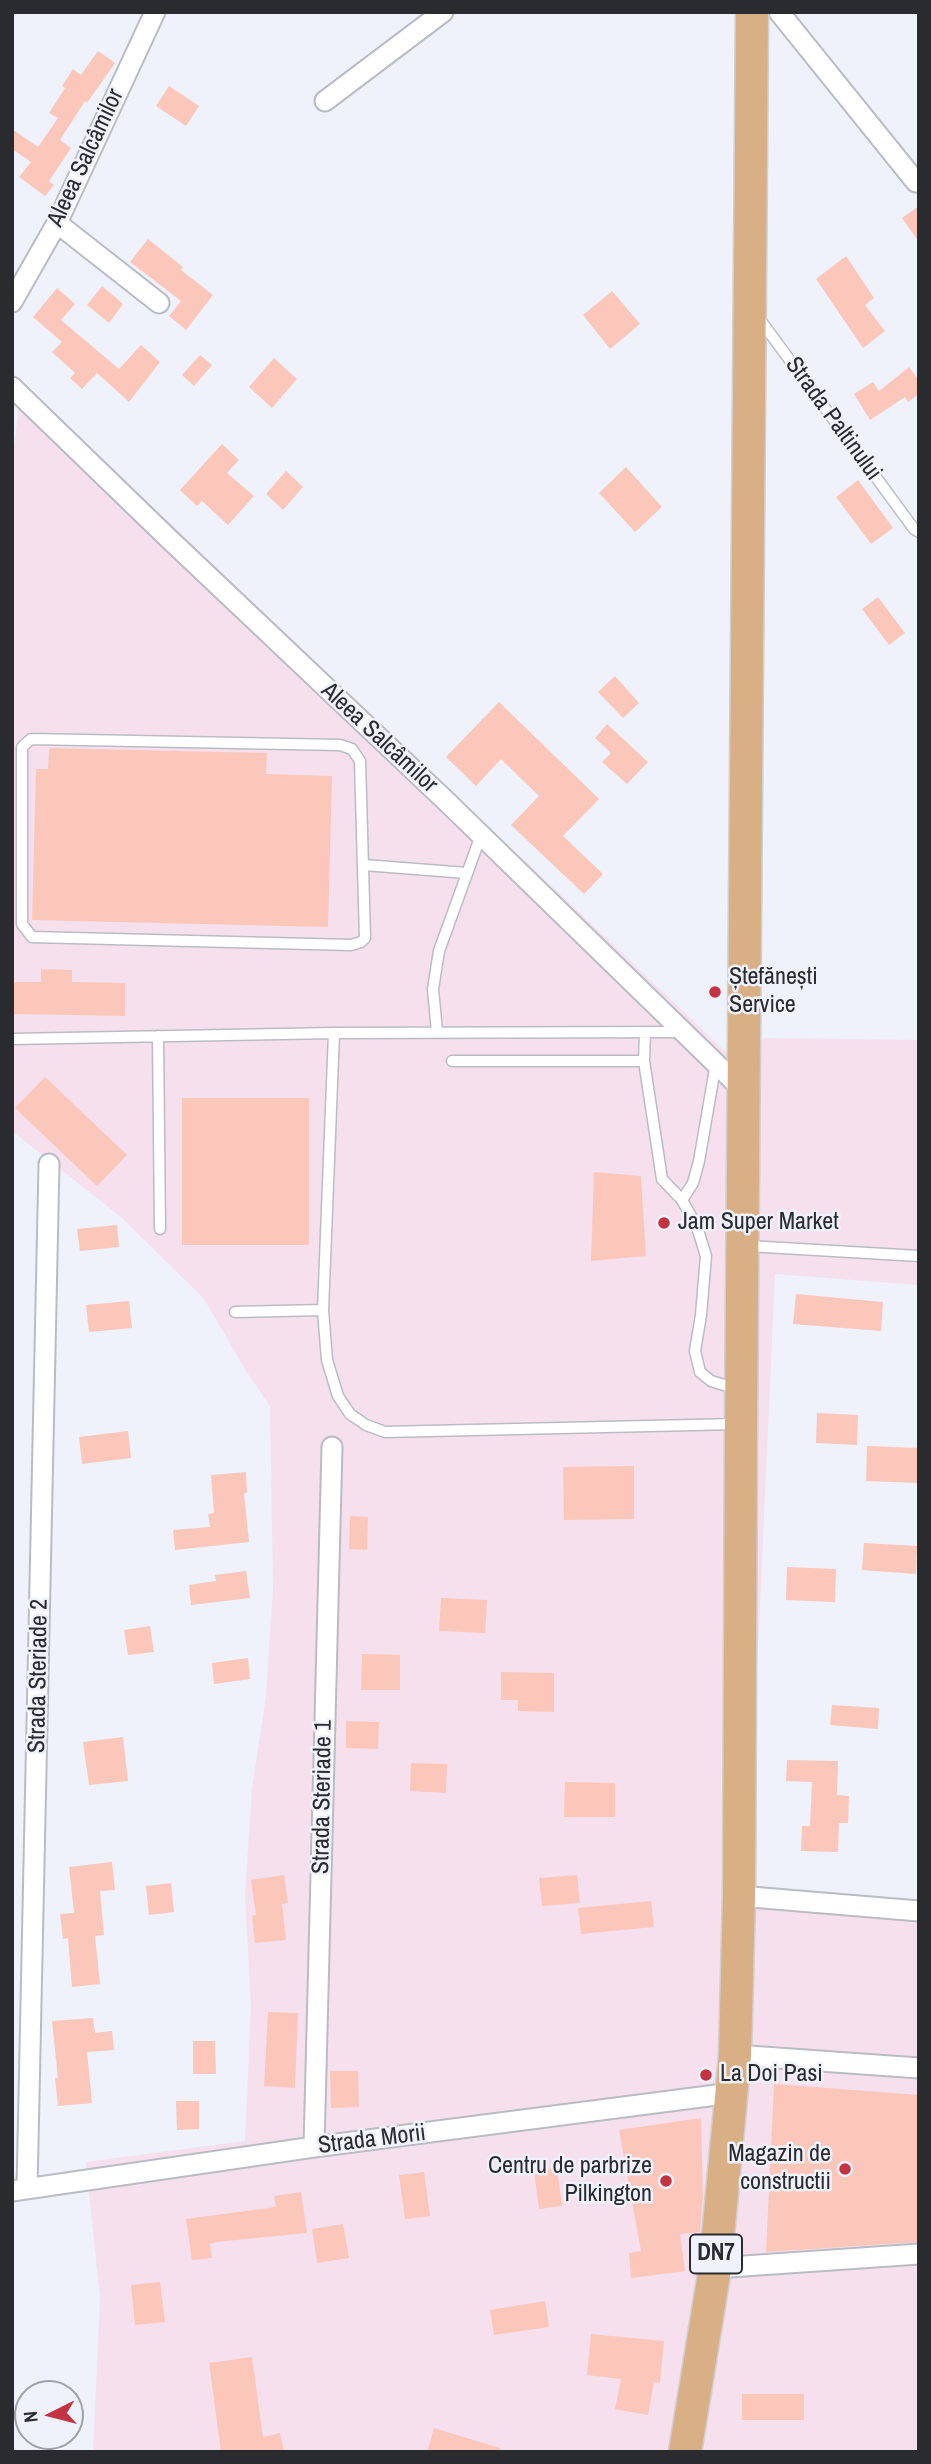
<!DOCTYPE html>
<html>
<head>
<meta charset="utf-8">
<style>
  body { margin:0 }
  #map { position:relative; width:931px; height:2464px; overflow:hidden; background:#eff1fb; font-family:"Archivo Narrow",sans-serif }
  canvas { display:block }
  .frame { position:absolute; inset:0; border:14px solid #2a2b2e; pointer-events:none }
  .north { position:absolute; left:14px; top:2380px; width:70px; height:70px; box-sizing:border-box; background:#eff1fb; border:2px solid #a0a2a9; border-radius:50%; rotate:264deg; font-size:19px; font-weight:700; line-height:28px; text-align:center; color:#2a2b2e }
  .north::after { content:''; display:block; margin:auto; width:24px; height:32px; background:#c33341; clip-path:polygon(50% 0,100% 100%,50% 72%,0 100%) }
</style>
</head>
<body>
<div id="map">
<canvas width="931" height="2464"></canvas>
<div class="frame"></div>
<div class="north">N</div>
</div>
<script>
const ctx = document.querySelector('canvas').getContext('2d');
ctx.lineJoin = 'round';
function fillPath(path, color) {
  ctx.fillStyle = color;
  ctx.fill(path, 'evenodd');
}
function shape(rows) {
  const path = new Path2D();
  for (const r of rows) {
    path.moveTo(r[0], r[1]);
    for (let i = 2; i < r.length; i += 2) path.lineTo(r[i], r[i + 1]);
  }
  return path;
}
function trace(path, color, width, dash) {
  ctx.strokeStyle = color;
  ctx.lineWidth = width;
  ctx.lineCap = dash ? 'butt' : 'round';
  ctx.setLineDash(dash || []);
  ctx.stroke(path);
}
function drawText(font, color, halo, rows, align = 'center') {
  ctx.font = font + ' "Archivo Narrow",sans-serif';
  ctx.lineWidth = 5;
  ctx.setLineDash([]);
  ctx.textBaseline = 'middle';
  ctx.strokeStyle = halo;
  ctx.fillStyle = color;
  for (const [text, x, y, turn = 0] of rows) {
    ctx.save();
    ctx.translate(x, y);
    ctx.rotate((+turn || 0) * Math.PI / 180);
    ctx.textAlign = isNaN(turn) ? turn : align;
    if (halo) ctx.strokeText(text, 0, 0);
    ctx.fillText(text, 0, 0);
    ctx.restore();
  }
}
fillPath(shape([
  [22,382,728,1054,765,1038,919,1040,919,1285,775,1274,747,1890,919,1904,919,2452,93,2452,100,2299,86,2162,245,2141,251,2006,245,1895,252,1789,266,1696,273,1589,270,1406,246,1371,204,1299,121,1217,12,1131,12,462]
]), '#f6e0ee');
fillPath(shape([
  [98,51,115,63,87,103,85,101,60,140,71,148,49,181,54,185,45,196,19,177,31,162,12,149,12,129,38,147,58,118,49,113,65,88,62,86,73,69,81,75],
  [169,86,199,106,186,126,156,106],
  [919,206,919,242,902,218],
  [148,239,183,267,181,270,213,295,186,330,169,316,181,301,130,262],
  [846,256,874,298,865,305,885,331,863,348,816,279],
  [102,286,123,304,109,323,87,305],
  [57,288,75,304,61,320,119,369,141,345,160,362,129,402,97,373,82,389,70,378,75,373,52,352,62,342,33,317],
  [612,291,640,324,610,349,583,315],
  [200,355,212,365,194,386,182,375],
  [274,358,297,379,272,408,249,387],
  [909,367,919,380,919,394,908,402,905,397,870,420,854,394,873,382,879,391],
  [222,444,239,460,227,473,254,496,228,525,202,501,197,506,180,490],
  [626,467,662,507,635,532,599,493],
  [286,471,303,487,283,510,266,494],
  [858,480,893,528,871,544,836,497],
  [878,597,905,633,889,645,862,609],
  [615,676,639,703,623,718,598,692],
  [499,702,599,799,563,836,603,874,584,894,511,825,539,796,501,759,476,786,446,757],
  [607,724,648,762,627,784,602,762,611,753,595,738],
  [49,748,267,753,266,774,332,776,328,927,32,920,36,769,48,769],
  [41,969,72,970,72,982,125,983,125,1016,12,1014,12,982,41,982],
  [45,1077,127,1155,97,1186,15,1108],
  [182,1098,309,1098,309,1245,182,1245],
  [594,1172,641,1176,646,1256,591,1261],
  [117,1225,119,1247,80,1251,77,1229],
  [796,1294,883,1302,881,1331,793,1324],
  [129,1301,132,1328,89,1332,86,1305],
  [817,1413,858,1415,857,1445,816,1443],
  [128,1431,131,1458,82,1464,79,1437],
  [867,1446,919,1448,919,1483,866,1481],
  [634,1466,634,1519,564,1520,563,1467],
  [246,1472,247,1493,244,1493,249,1542,175,1550,173,1530,210,1527,208,1514,214,1513,211,1475],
  [350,1516,368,1517,367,1550,349,1549],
  [864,1543,917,1546,916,1574,862,1570],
  [787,1567,836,1569,835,1602,786,1600],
  [246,1571,250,1598,191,1605,189,1585,216,1581,215,1575],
  [441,1598,487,1600,485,1633,439,1631],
  [150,1626,154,1652,128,1655,124,1630],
  [362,1654,400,1655,400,1690,361,1690],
  [248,1658,250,1679,214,1684,212,1663],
  [501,1672,554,1673,554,1712,518,1711,518,1700,501,1700],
  [832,1705,879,1708,878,1729,830,1725],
  [346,1721,379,1722,378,1749,346,1748],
  [123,1737,128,1781,89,1785,83,1742],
  [787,1760,838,1761,837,1795,849,1796,848,1823,839,1823,838,1852,801,1851,802,1826,810,1826,812,1782,786,1781],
  [411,1763,447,1764,446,1793,410,1791],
  [565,1782,615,1783,615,1817,564,1817],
  [112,1862,115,1890,100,1891,104,1935,95,1936,100,1984,72,1987,68,1938,63,1939,60,1914,74,1913,69,1867],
  [284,1875,288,1903,282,1904,286,1940,255,1943,252,1916,256,1915,251,1880],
  [577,1875,580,1903,542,1906,539,1878],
  [171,1883,174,1912,149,1915,146,1886],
  [651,1901,654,1927,581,1934,578,1908],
  [268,2012,298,2013,295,2088,264,2086],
  [93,2018,95,2033,112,2031,114,2050,87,2052,92,2103,58,2106,55,2078,58,2078,52,2021],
  [193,2041,215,2041,216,2074,193,2074],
  [330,2071,358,2071,359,2107,331,2108],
  [774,2084,919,2095,919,2242,766,2252],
  [176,2101,199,2101,199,2129,177,2130],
  [701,2118,703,2195,700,2232,680,2234,685,2271,631,2278,629,2253,641,2251,619,2130],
  [557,2168,562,2206,539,2209,534,2171],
  [424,2172,430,2216,405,2219,399,2175],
  [301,2192,307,2233,216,2242,210,2244,212,2258,192,2260,186,2219,276,2207,274,2196],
  [343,2224,349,2258,317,2263,312,2229],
  [160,2282,165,2322,135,2325,131,2285],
  [545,2301,549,2327,494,2335,490,2310],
  [591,2334,664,2341,660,2383,654,2382,648,2415,615,2409,621,2379,587,2375],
  [252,2357,263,2437,280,2433,284,2452,221,2452,209,2363],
  [742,2394,804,2394,804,2420,742,2420],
  [434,2428,500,2448,500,2452,427,2452]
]), '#fbc7bb');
const lane = shape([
  [758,317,914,529,919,532],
  [31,739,340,745,352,749,360,761,365,938,361,942,351,945,32,937,22,924,22,747,31,739],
  [364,865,467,873],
  [437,1032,433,989,439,951,481,835],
  [334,1033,323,1310,327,1360,338,1396,350,1414,366,1425,385,1432,737,1424],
  [158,1036,160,1229],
  [12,1039,334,1033,681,1032],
  [452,1061,644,1061,645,1032],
  [644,1061,662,1179,682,1200],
  [716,1063,699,1161,693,1183,682,1200,697,1227,706,1256,701,1315,695,1351,700,1372,711,1381,737,1389],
  [748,1246,919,1256],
  [235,1312,323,1310]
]);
const street = shape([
  [779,12,916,182],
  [325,101,443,12],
  [57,223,159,303],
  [12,302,57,223,155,12],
  [12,387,167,537,446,801,743,1090],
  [739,1896,919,1911],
  [735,2055,919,2068],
  [314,2147,332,1447],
  [27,2189,49,1164],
  [12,2191,314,2147,732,2093],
  [715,2268,919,2254]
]);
const primary = shape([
  [685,2452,715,2268,735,2055,739,1896,741,1424,752,12]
]);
trace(lane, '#b9bcc5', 13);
trace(street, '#b9bcc5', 23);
trace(primary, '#d0d0d1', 35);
trace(lane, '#fff', 10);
trace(street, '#fff', 19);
trace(primary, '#d9b085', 32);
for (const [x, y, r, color] of [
  [715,992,7,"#c33341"],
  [664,1223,7,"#c33341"],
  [706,2075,7,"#c33341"],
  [845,2169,7,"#c33341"],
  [666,2181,7,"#c33341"]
]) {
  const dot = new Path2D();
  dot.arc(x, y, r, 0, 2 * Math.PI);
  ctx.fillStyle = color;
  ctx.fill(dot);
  trace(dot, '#eff1fb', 2.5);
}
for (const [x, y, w] of [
  [716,2254,52]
]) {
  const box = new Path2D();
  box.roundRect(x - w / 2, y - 19.5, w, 39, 5);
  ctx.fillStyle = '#eff1fb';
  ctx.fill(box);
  trace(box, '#2a2b2e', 2);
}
drawText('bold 23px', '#2a2b2e', null, [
  ["DN7",716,2254]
]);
drawText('24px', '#2a2b2e', '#eff1fb', [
  ["Aleea Salcâmilor",86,158,-65],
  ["Strada Paltinului",833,419,54],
  ["Aleea Salcâmilor",379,738,43],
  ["Strada Steriade 2",39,1676,-89],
  ["Strada Steriade 1",323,1797,-89],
  ["Strada Morii",372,2140,-7]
]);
drawText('24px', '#2a2b2e', '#eff1fb', [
  ["Ștefănești",729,978],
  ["Service",729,1006],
  ["Jam Super Market",678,1223],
  ["La Doi Pasi",720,2075],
  ["Magazin de",831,2155,"right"],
  ["constructii",831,2183,"right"],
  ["Centru de parbrize",652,2167,"right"],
  ["Pilkington",652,2195,"right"]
], 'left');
</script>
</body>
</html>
